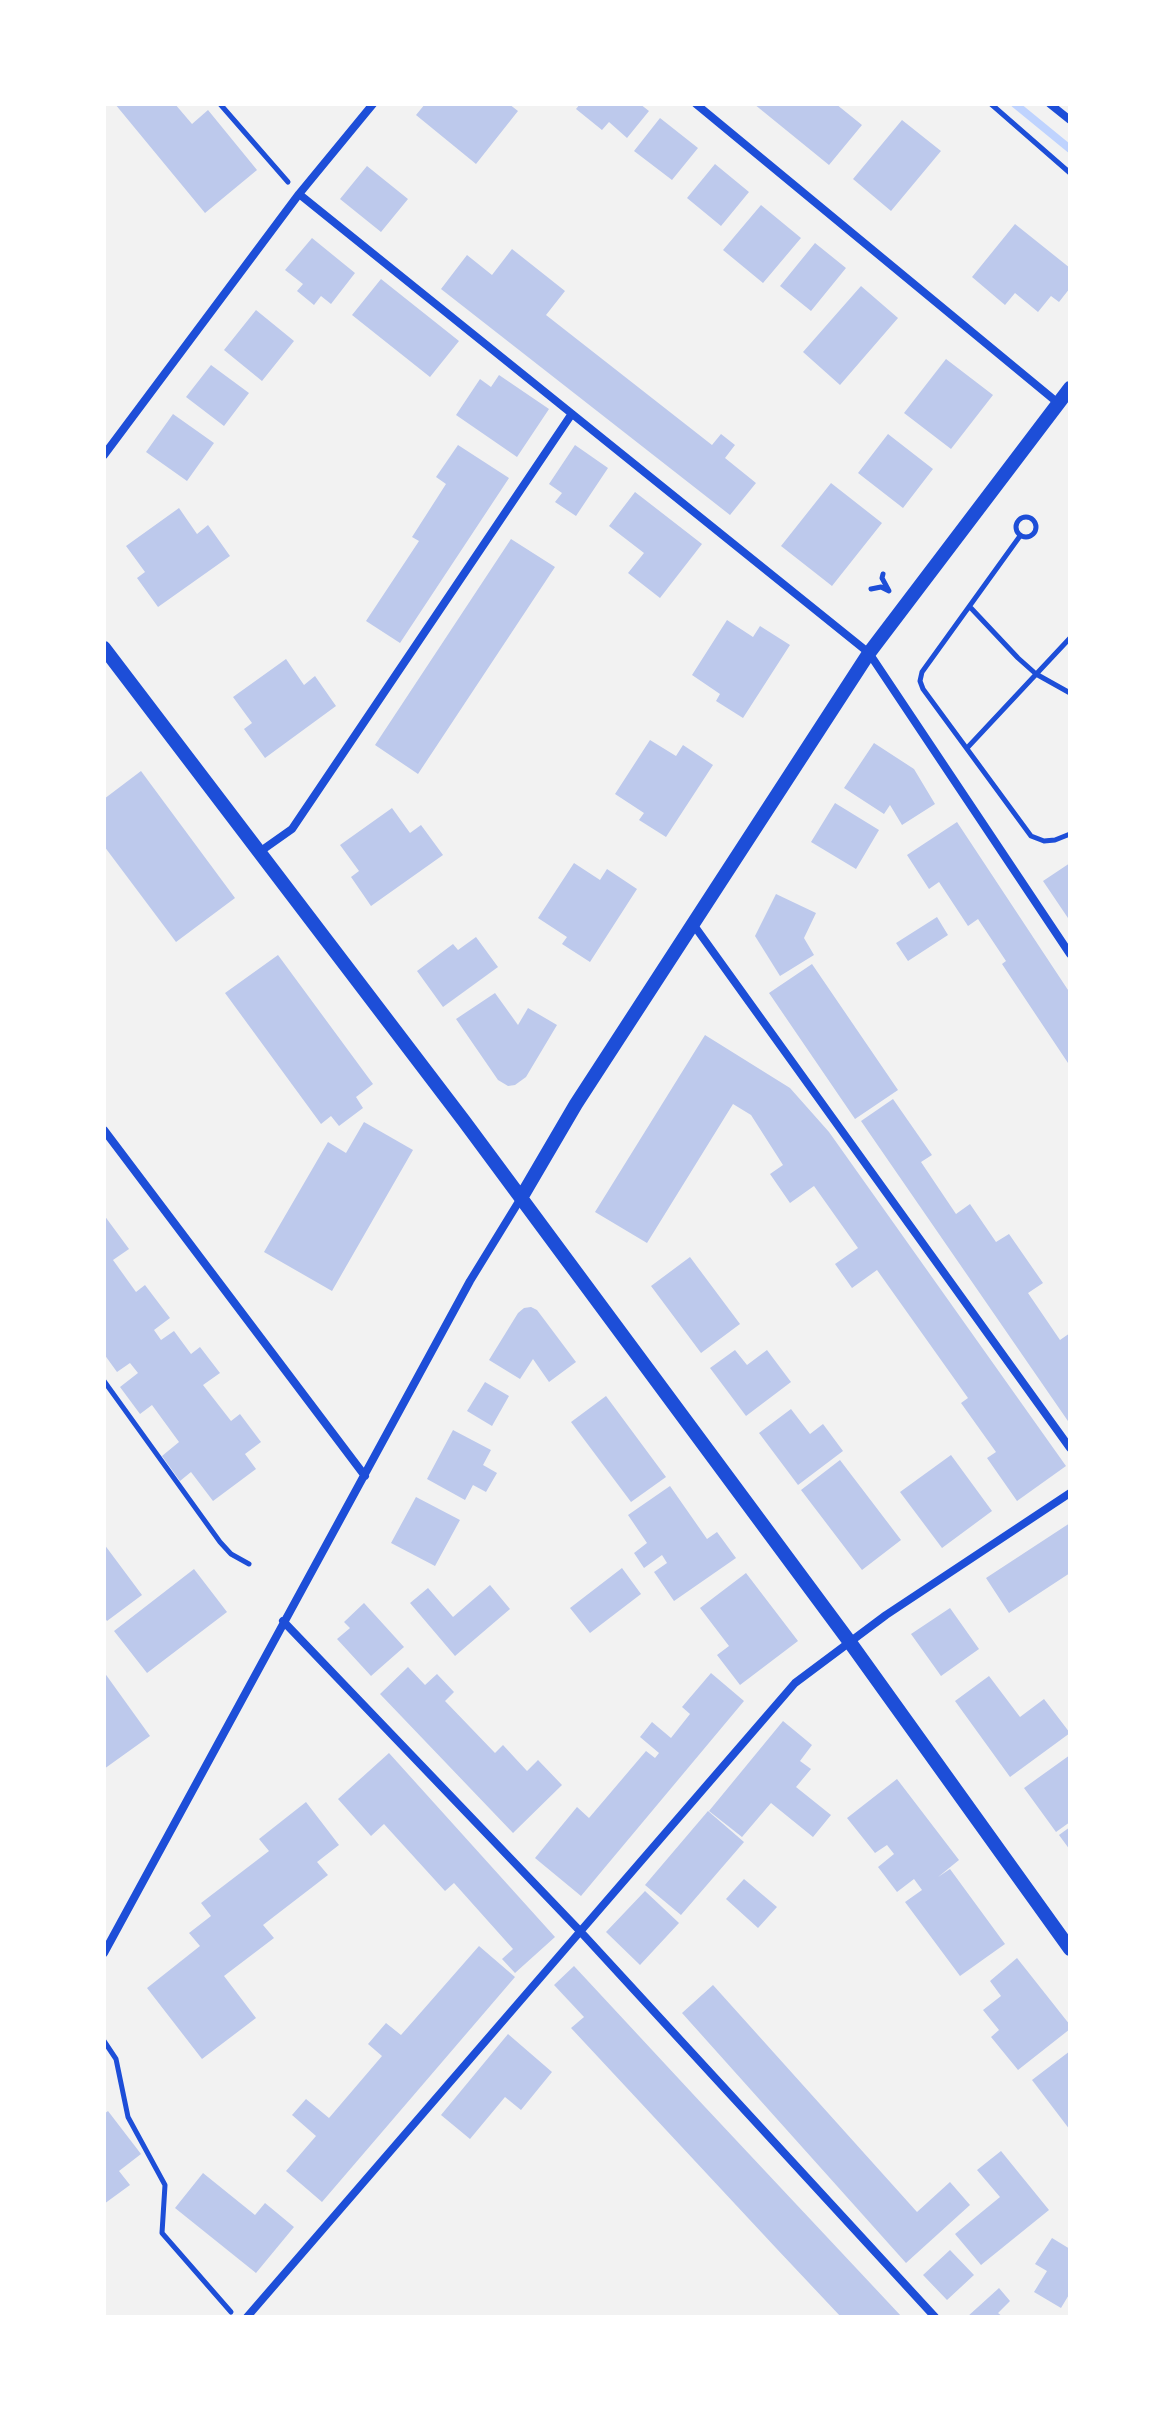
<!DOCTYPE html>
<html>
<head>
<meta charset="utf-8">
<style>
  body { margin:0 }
  #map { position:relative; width:1174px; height:2421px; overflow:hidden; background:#f2f2f2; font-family:"PT Sans Narrow",sans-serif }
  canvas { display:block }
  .frame { position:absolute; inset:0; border:106px solid #fff; pointer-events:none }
</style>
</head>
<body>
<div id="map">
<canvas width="1174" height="2421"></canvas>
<div class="frame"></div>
</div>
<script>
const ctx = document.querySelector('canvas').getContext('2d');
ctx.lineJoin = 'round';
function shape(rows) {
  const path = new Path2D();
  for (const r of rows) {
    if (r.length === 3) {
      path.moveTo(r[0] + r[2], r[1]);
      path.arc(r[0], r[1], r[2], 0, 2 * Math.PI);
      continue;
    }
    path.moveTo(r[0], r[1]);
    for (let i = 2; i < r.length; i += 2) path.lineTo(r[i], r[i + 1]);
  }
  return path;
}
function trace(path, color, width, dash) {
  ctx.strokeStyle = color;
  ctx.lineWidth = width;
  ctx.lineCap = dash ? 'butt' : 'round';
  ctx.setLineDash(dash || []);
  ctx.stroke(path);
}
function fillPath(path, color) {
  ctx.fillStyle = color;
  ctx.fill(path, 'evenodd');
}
trace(shape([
  [1015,104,1070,149]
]), '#bfd3fe', 8);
fillPath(shape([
  [115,104,175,104,192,124,208,110,257,170,205,213],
  [425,104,509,104,518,111,476,164,416,115],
  [580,104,640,104,649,111,627,138,609,122,602,130,576,109],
  [754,104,836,104,862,125,829,165],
  [660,118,698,148,672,180,634,151],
  [902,120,941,151,891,211,853,179],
  [715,164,749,192,721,226,687,198],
  [367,166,408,199,381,232,340,199],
  [761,205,801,238,763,283,723,250],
  [1015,224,1070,268,1070,288,1059,302,1051,296,1038,312,1015,293,1005,305,972,277],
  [312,238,355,273,331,304,321,296,314,305,297,291,303,284,285,270],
  [815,243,846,268,811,311,780,286],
  [512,249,565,291,546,315,712,445,721,434,735,445,725,458,756,483,730,515,441,289,467,255,492,275],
  [381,279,459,341,430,377,352,315],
  [861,286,898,318,840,385,803,352],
  [256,310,294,341,262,381,224,350],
  [946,359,993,395,951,449,904,413],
  [211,365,249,393,224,426,186,397],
  [499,375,549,409,517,457,456,415,480,379,491,387],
  [173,414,214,443,187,481,146,452],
  [888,434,933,469,903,508,858,473],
  [458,445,509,478,400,643,366,621,419,541,412,537,446,484,436,477],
  [575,445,608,468,576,516,555,502,562,493,549,484],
  [831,483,882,523,832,586,781,546],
  [635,492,702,544,660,598,628,573,644,553,609,526],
  [179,508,197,534,208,525,230,556,158,607,137,578,145,572,126,546],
  [511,539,555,567,418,774,375,745],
  [727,620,753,637,760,626,790,645,743,718,716,701,720,694,692,675],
  [286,659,304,685,315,676,336,706,265,758,244,729,252,723,233,697],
  [650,740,676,756,683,745,713,765,666,837,639,820,644,813,615,794],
  [874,743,914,769,935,804,902,825,890,805,884,814,844,788],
  [141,771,235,898,176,942,104,846,104,799],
  [835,803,879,830,856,869,811,842],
  [392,808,410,833,421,825,443,855,371,906,351,877,359,871,340,845],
  [957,822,1070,993,1070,1066,1002,964,1006,961,978,919,968,926,939,882,929,889,907,855],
  [574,863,600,880,607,869,637,889,590,962,562,944,567,937,538,918],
  [1070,863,1070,921,1043,881],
  [776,894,816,913,804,938,814,955,780,976,755,936],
  [937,917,948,935,908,961,896,943],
  [476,937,498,967,443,1007,417,971,453,944,458,950],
  [278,955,373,1084,356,1097,363,1108,339,1126,331,1116,321,1124,225,993],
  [812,964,898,1090,855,1119,769,993],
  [495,993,518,1025,528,1008,557,1025,526,1077,515,1085,508,1086,498,1080,456,1019],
  [705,1035,790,1088,829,1132,1066,1466,1017,1501,987,1458,996,1452,961,1403,968,1398,877,1270,852,1288,835,1264,858,1248,814,1186,790,1203,770,1174,783,1165,751,1115,733,1104,647,1243,595,1212],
  [893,1099,932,1155,921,1162,956,1214,970,1204,996,1242,1009,1234,1043,1283,1028,1293,1060,1340,1070,1333,1070,1424,861,1121],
  [364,1122,413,1150,332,1291,264,1252,328,1142,346,1153],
  [104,1215,129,1249,113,1260,136,1292,145,1285,170,1318,154,1330,161,1340,174,1331,191,1354,200,1347,220,1373,203,1385,231,1421,240,1414,261,1442,245,1454,256,1469,213,1501,191,1472,180,1481,162,1456,179,1442,152,1405,140,1414,120,1387,138,1373,130,1363,117,1372,104,1354],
  [690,1257,740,1324,701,1353,651,1286],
  [531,1307,537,1310,576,1362,549,1382,533,1359,520,1379,489,1360,518,1313,524,1308],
  [735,1350,747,1365,767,1350,791,1382,746,1416,710,1368],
  [485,1382,509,1396,492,1426,467,1411],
  [606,1396,666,1477,631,1502,571,1422],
  [791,1409,810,1434,823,1424,843,1451,798,1485,759,1433],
  [453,1430,491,1450,483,1465,497,1473,486,1492,473,1485,465,1500,427,1479],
  [951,1455,992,1511,942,1548,900,1492],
  [840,1460,901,1540,862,1570,801,1490],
  [670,1486,707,1539,717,1532,736,1558,674,1601,654,1572,667,1563,662,1555,644,1568,634,1553,647,1543,628,1515],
  [416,1497,460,1520,435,1566,391,1543],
  [1070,1523,1070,1573,1009,1613,986,1578],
  [104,1544,142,1595,107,1621,104,1617],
  [622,1568,641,1594,590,1633,570,1608],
  [194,1569,227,1612,147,1673,114,1631],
  [746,1573,798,1641,740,1685,717,1655,729,1646,700,1608],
  [490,1585,510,1609,455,1656,410,1603,428,1588,453,1617],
  [364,1603,404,1647,371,1676,337,1639,350,1628,344,1622],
  [950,1608,979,1649,941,1676,911,1634],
  [408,1667,425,1685,437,1674,454,1692,445,1701,495,1753,503,1745,527,1771,538,1760,562,1785,513,1833,380,1694],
  [104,1672,150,1736,104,1769],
  [711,1673,744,1701,581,1896,535,1858,577,1807,589,1818,646,1751,655,1758,659,1753,640,1737,652,1722,671,1738,690,1714,682,1707],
  [989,1676,1020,1717,1044,1699,1070,1733,1010,1777,955,1701],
  [783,1721,812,1745,800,1761,811,1769,796,1787,831,1815,813,1837,771,1803,742,1837,709,1811],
  [389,1753,555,1937,515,1973,502,1959,513,1949,454,1883,445,1891,384,1824,371,1836,338,1799],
  [1070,1755,1070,1822,1056,1832,1024,1788],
  [897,1779,959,1860,938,1877,950,1869,1005,1944,960,1976,905,1902,922,1890,914,1879,897,1892,878,1867,894,1854,887,1845,875,1853,847,1818],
  [306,1802,339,1845,317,1862,328,1875,263,1925,274,1938,224,1976,256,2018,202,2059,147,1988,200,1946,189,1933,211,1916,201,1903,269,1851,259,1839],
  [708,1811,744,1842,681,1915,645,1885],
  [1070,1827,1070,1850,1059,1835],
  [744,1879,777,1907,758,1928,726,1899],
  [645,1891,679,1923,640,1965,606,1932],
  [479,1946,515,1977,322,2202,286,2171,316,2136,292,2115,306,2099,329,2118,382,2056,368,2044,386,2023,401,2035],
  [1017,1958,1070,2025,1070,2029,1018,2070,991,2037,999,2030,983,2010,1001,1996,990,1981],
  [574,1966,705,2107,902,2317,841,2317,776,2248,571,2028,584,2017,554,1985],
  [713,1985,917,2212,950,2182,970,2205,906,2263,682,2013],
  [508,2034,552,2072,521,2110,505,2097,470,2139,441,2115],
  [1070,2051,1070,2130,1032,2080],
  [108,2111,141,2154,119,2171,130,2185,104,2204,104,2114],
  [1001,2151,1049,2210,981,2265,955,2234,1000,2197,977,2170],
  [203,2173,255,2215,265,2203,294,2227,256,2273,175,2208],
  [1052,2238,1070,2249,1070,2293,1061,2308,1034,2292,1047,2271,1035,2264],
  [950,2250,974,2275,947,2300,923,2275],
  [999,2288,1010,2301,998,2313,1003,2317,967,2317]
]), '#bdc9ec');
trace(shape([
  [220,104,288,182],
  [991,104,1070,173],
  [1026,527,10],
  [1020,536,922,672,920,681,923,689,1031,836,1044,841,1055,840,1070,834],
  [871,589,881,587,889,591,882,578,883,574],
  [970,607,1018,658,1036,674,1070,693],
  [968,747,1070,638],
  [104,1381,220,1542,231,1554,249,1564],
  [104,2041,116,2059,128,2117,165,2185,162,2233,231,2312]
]), '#1d4ed8', 5);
trace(shape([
  [696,104,1058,403],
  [1050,104,1070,120],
  [299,194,869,653,1070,954],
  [104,455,299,194,373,104],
  [258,853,292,829,571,415],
  [693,924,1070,1448],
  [104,1130,365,1476],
  [283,1621,579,1930,935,2317],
  [104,1953,470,1281,521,1198],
  [247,2317,795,1683,886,1615,1070,1493]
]), '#1d4ed8', 8);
trace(shape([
  [104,648,464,1121,849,1641,1070,1949],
  [521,1198,576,1104,869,653,1070,388]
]), '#1d4ed8', 14);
</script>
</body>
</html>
